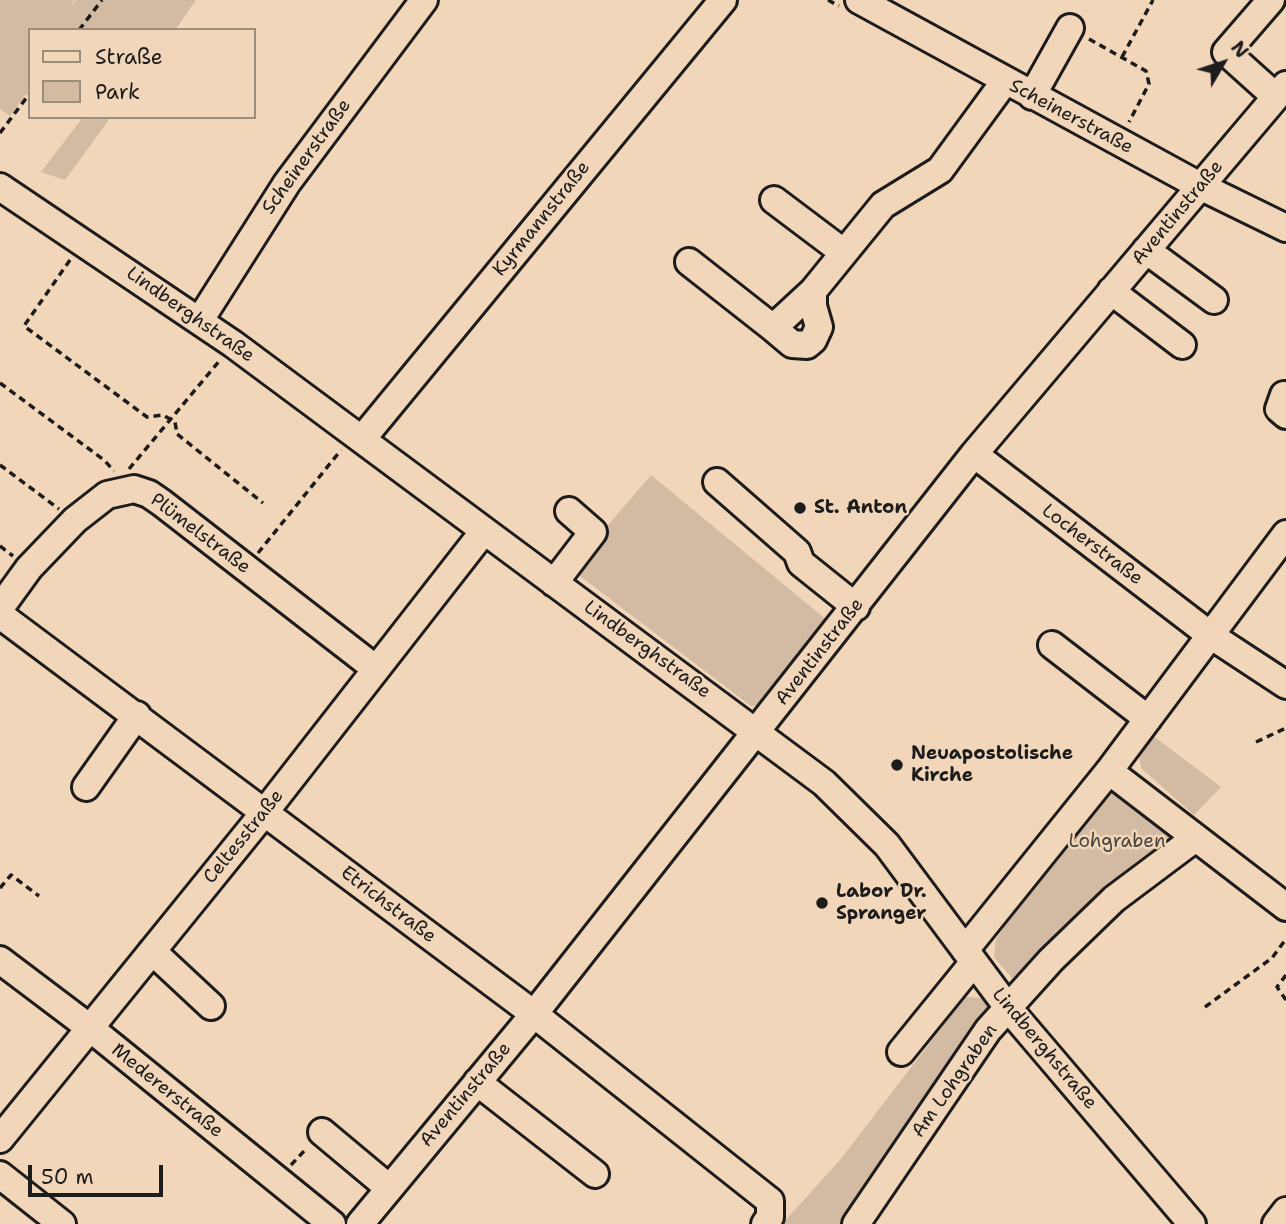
<!DOCTYPE html>
<html>
<head>
<meta charset="utf-8">
<style>
  body { margin:0 }
  #map { position:relative; width:1286px; height:1224px; overflow:hidden; background:#f2d6b9; font-family:"Shantell Sans",sans-serif }
  canvas { display:block }
  .legend { position:absolute; left:28px; top:28px; width:228px; height:91px; box-sizing:border-box; background:#f2d6b9; border:2px solid #9c8c7a; margin:0; padding:9px 12px; list-style:none; font-size:21px; color:#1c1c1c }
  .legend li { display:flex; align-items:center; gap:14px; height:35px }
  .legend b { width:35px; border:2px solid #9c8c7a }
  .north { position:absolute; left:1188px; top:28px; width:70px; height:70px; -webkit-text-stroke:5px #f2d6b9; paint-order:stroke; rotate:51deg; font-size:19px; font-weight:700; line-height:28px; text-align:center; color:#1c1c1c }
  .north::after { content:''; display:block; margin:auto; width:24px; height:32px; background:#1c1c1c; clip-path:polygon(50% 0,100% 100%,50% 72%,0 100%) }
  .scale { position:absolute; left:28px; top:1165px; width:135px; height:32px; box-sizing:border-box; border:4px solid #1c1c1c; border-top:0; padding-left:9px; font-size:21px; line-height:24px; white-space:nowrap; color:#1c1c1c; -webkit-text-stroke:5px #f2d6b9; paint-order:stroke }
</style>
</head>
<body>
<div id="map">
<canvas width="1286" height="1224"></canvas>
<ul class="legend">
<li><b style="height:9px;background:#f2d6b9"></b>Straße</li>
<li><b style="height:19px;background:#d2bba2"></b>Park</li>
</ul>
<div class="north">N</div>
<div class="scale">50 m</div>
</div>
<script>
const ctx = document.querySelector('canvas').getContext('2d');
ctx.lineJoin = 'round';
function fillPath(path, color) {
  ctx.fillStyle = color;
  ctx.fill(path, 'evenodd');
}
function shape(rows) {
  const path = new Path2D();
  for (const r of rows) {
    path.moveTo(r[0], r[1]);
    for (let i = 2; i < r.length; i += 2) path.lineTo(r[i], r[i + 1]);
  }
  return path;
}
function trace(path, color, width, dash) {
  ctx.strokeStyle = color;
  ctx.lineWidth = width;
  ctx.lineCap = dash ? 'butt' : 'round';
  ctx.setLineDash(dash || []);
  ctx.stroke(path);
}
function drawText(font, color, halo, rows, align = 'center') {
  ctx.font = font + ' "Shantell Sans",sans-serif';
  ctx.lineWidth = 5;
  ctx.setLineDash([]);
  ctx.textBaseline = 'middle';
  ctx.strokeStyle = halo;
  ctx.fillStyle = color;
  for (const [text, x, y, turn = 0] of rows) {
    ctx.save();
    ctx.translate(x, y);
    ctx.rotate((+turn || 0) * Math.PI / 180);
    ctx.textAlign = isNaN(turn) ? turn : align;
    if (halo) ctx.strokeText(text, 0, 0);
    ctx.fillText(text, 0, 0);
    ctx.restore();
  }
}
fillPath(shape([
  [0,0,74,0,70,7,76,0,196,0,175,30,30,30,30,89,10,116,0,109],
  [83,117,111,117,65,180,41,172],
  [651,475,828,621,761,705,751,706,576,573,575,564],
  [1153,736,1221,787,1194,815,1141,768,1139,755],
  [1109,792,1113,792,1176,837,1017,984,994,957,996,939,1048,864],
  [965,997,981,998,989,1008,842,1224,782,1224,840,1160]
]), '#d2bba2');
const minor = shape([
  [859,0,1200,186,1286,228],
  [1271,0,1226,52,1276,97],
  [1032,96,1070,28],
  [0,187,233,344,824,783,887,845,1009,1009,1192,1224],
  [774,200,843,252],
  [1146,250,1214,300],
  [689,262,773,328,813,291,883,205,940,170,1005,81],
  [1111,291,1182,345],
  [200,320,287,183,424,0],
  [773,328,792,344,807,345,813,340,819,327,813,306,813,291],
  [1284,395,1279,409,1286,415],
  [362,439,723,0],
  [974,454,1210,635,1286,685],
  [717,482,797,552,801,563,856,607],
  [554,583,593,532,569,511],
  [0,608,29,568,75,520,107,495,134,489,149,494,162,503,376,669],
  [0,615,534,1014,770,1201,770,1217,765,1224],
  [1052,645,1148,719],
  [1109,771,1286,907],
  [86,787,137,715],
  [965,950,1109,771,1286,534],
  [152,951,211,1006],
  [0,960,90,1028,332,1224],
  [901,1052,974,962],
  [477,1082,595,1174],
  [322,1132,389,1188],
  [0,1139,264,813,484,531],
  [0,1175,62,1224],
  [360,1224,534,1014,974,454,1286,85],
  [856,1224,988,1030,1051,960,1114,899,1194,839],
  [1276,1224,1286,1211]
]);
trace(minor, '#1c1c1c', 32);
trace(shape([
  [828,0,839,6],
  [79,30,102,0],
  [1089,39,1146,71,1149,84,1129,122],
  [1122,57,1153,0],
  [0,133,30,93],
  [70,260,24,326,147,417,163,415,175,422,177,434,263,503],
  [0,383,104,460,114,471],
  [0,465,59,509],
  [129,469,221,359],
  [0,546,13,556],
  [258,553,341,450],
  [1256,742,1286,728],
  [0,888,11,875,39,896],
  [1286,975,1277,987,1286,1000],
  [1205,1007,1272,958,1286,939],
  [291,1165,307,1148]
]), '#1c1c1c', 3.5, [7, 5]);
trace(minor, '#f2d6b9', 26);
for (const [x, y, r, color] of [
  [800,508,7,"#1c1c1c"],
  [897,765,7,"#1c1c1c"],
  [822,903,7,"#1c1c1c"]
]) {
  const dot = new Path2D();
  dot.arc(x, y, r, 0, 2 * Math.PI);
  ctx.fillStyle = color;
  ctx.fill(dot);
  trace(dot, '#f2d6b9', 2.5);
}
drawText('19px', '#1c1c1c', '#f2d6b9', [
  ["Scheinerstraße",1071,117,28],
  ["Scheinerstraße",307,157,-54],
  ["Aventinstraße",1178,213,-50],
  ["Kyrmannstraße",542,219,-51],
  ["Lindberghstraße",190,315,35],
  ["Plümelstraße",200,534,37],
  ["Locherstraße",1092,545,37],
  ["Lindberghstraße",647,650,36],
  ["Aventinstraße",820,652,-52],
  ["Celtesstraße",244,837,-51],
  ["Etrichstraße",388,905,37],
  ["Lindberghstraße",1044,1049,50],
  ["Am Lohgraben",955,1081,-55],
  ["Medererstraße",167,1091,39],
  ["Aventinstraße",466,1095,-50]
]);
drawText('bold 19px', '#1c1c1c', '#f2d6b9', [
  ["St. Anton",814,508],
  ["Neuapostolische",911,754],
  ["Kirche",911,776],
  ["Labor Dr.",836,892],
  ["Spranger",836,914]
], 'left');
drawText('19px', '#4a443e', '#f2d6b9', [
  ["Lohgraben",1117,842]
]);
</script>
</body>
</html>
